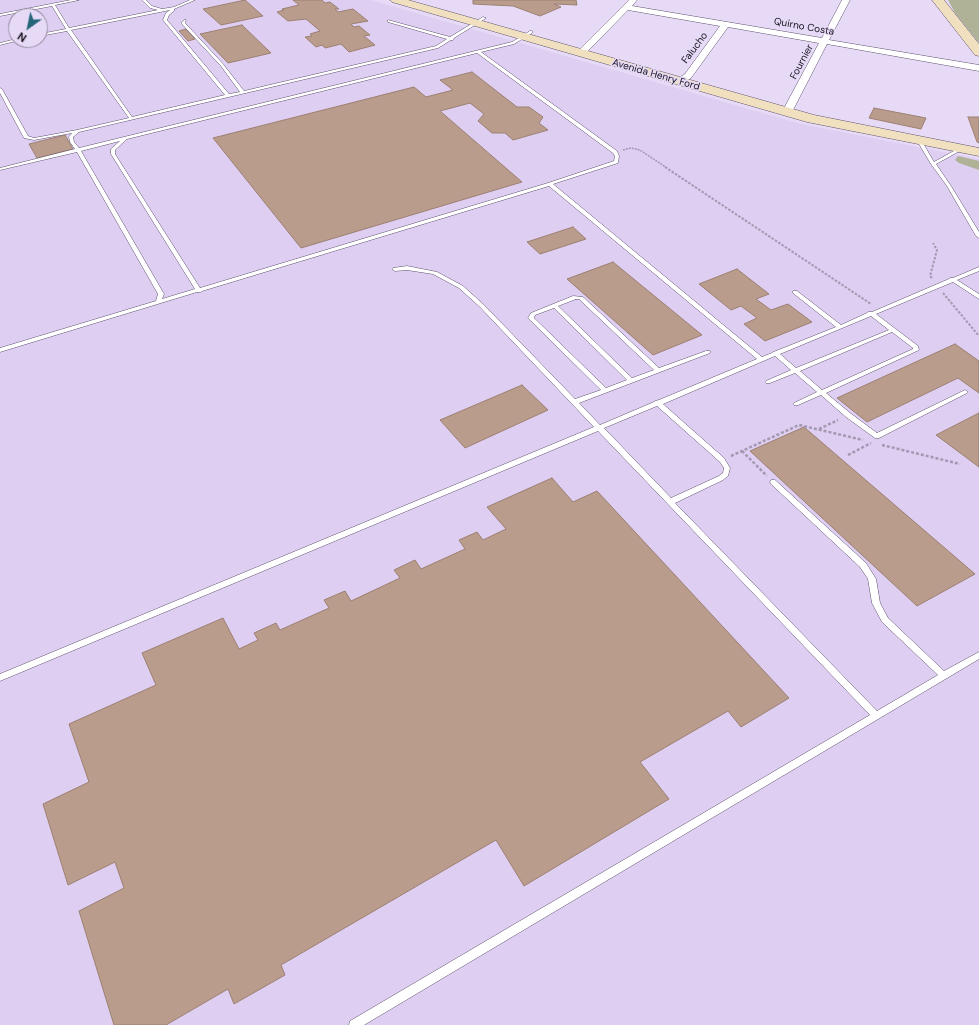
<!DOCTYPE html>
<html>
<head>
<meta charset="utf-8">
<style>
  body { margin:0 }
  #map { position:relative; width:979px; height:1025px; overflow:hidden; background:#e6daf7; font-family:"DM Sans",sans-serif }
  canvas { display:block }
  .north { position:absolute; left:8px; top:8px; width:40px; height:40px; box-sizing:border-box; background:#e6daf7; border:1px solid #938a9f; border-radius:50%; rotate:213deg; font-size:11px; font-weight:700; line-height:16px; text-align:center; color:#17121c }
  .north::after { content:''; display:block; margin:auto; width:14px; height:18px; background:#256479; clip-path:polygon(50% 0,100% 100%,50% 72%,0 100%) }
</style>
</head>
<body>
<div id="map">
<canvas width="979" height="1025"></canvas>
<div class="north">N</div>
</div>
<script>
const ctx = document.querySelector('canvas').getContext('2d');
ctx.lineJoin = 'round';
function fillPath(path, color) {
  ctx.fillStyle = color;
  ctx.fill(path, 'evenodd');
}
function shape(rows) {
  const path = new Path2D();
  for (const r of rows) {
    path.moveTo(r[0], r[1]);
    for (let i = 2; i < r.length; i += 2) path.lineTo(r[i], r[i + 1]);
  }
  return path;
}
function trace(path, color, width, dash) {
  ctx.strokeStyle = color;
  ctx.lineWidth = width;
  ctx.lineCap = dash ? 'butt' : 'round';
  ctx.setLineDash(dash || []);
  ctx.stroke(path);
}
function drawText(font, color, halo, rows, align = 'center') {
  ctx.font = font + ' "DM Sans",sans-serif';
  ctx.lineWidth = 3;
  ctx.setLineDash([]);
  ctx.textBaseline = 'middle';
  ctx.strokeStyle = halo;
  ctx.fillStyle = color;
  for (const [text, x, y, turn = 0] of rows) {
    ctx.save();
    ctx.translate(x, y);
    ctx.rotate((+turn || 0) * Math.PI / 180);
    ctx.textAlign = isNaN(turn) ? turn : align;
    if (halo) ctx.strokeText(text, 0, 0);
    ctx.fillText(text, 0, 0);
    ctx.restore();
  }
}
fillPath(shape([
  [0,0,371,0,801,124,979,159,979,1025,0,1025],
  [16,16,40,16,40,40,16,40]
]), '#decef2');
fillPath(shape([
  [948,0,979,0,979,43,955,13],
  [958,156,979,161,979,170,959,163,955,160]
]), '#b0b298');
const building = shape([
  [245,0,263,16,221,25,203,9,245,0],
  [293,0,322,0,325,3,330,2,339,9,335,9,338,12,353,9,368,21,351,24,354,27,359,26,370,35,364,36,375,45,349,52,341,44,325,48,322,45,316,47,305,37,312,36,310,34,320,31,306,19,288,21,277,12,284,10,282,9,299,5,293,0],
  [473,0,576,0,577,5,554,4,561,7,540,16,513,6,473,4,473,0],
  [242,25,271,53,228,63,200,34,242,25],
  [186,29,195,39,188,41,179,31,186,29],
  [472,72,517,107,529,107,543,117,539,123,548,130,513,140,505,133,492,133,478,121,484,114,470,103,440,111,522,182,301,248,213,138,414,87,426,97,453,90,440,80,472,72],
  [874,108,926,118,921,129,869,118,874,108],
  [968,117,979,117,979,143,977,142,968,117],
  [65,135,73,149,37,158,29,144,65,135],
  [573,227,586,239,540,254,527,242,573,227],
  [613,262,702,335,653,355,567,279,613,262],
  [737,269,769,294,756,299,771,310,788,304,812,322,765,341,744,324,757,318,741,306,731,310,699,284,737,269],
  [955,344,979,361,979,393,958,378,867,422,837,398,955,344],
  [522,385,548,410,465,448,440,420,522,385],
  [979,413,979,467,936,435,979,413],
  [804,427,975,574,917,606,750,451,804,427],
  [552,478,573,502,597,491,789,698,741,727,728,711,640,762,669,799,524,886,496,840,281,965,285,975,234,1004,228,989,166,1025,114,1025,79,911,124,888,115,862,68,885,43,804,89,782,69,724,156,685,142,653,223,618,239,649,258,640,254,633,276,623,280,630,329,608,324,600,345,591,351,601,400,578,394,570,415,560,421,569,465,549,459,540,477,532,483,540,506,529,487,507,552,478]
]);
fillPath(building, '#ba9c8d');
trace(building, '#9d8072', 1);
const service = shape([
  [71,0,79,0,55,5,69,28,158,10,150,8,142,0,146,0,152,6,162,9,174,7,190,0,195,0,174,9,174,11,169,15,167,20,229,94,240,92,221,66,182,24,181,23,184,20,186,20,185,23,223,64,244,91,436,46,447,39,388,22,388,20,450,37,483,17,486,18,454,38,453,40,451,40,438,48,79,132,73,137,74,142,79,148,512,42,530,31,532,31,532,33,514,44,481,52,617,151,619,156,618,163,553,184,762,357,772,353,773,352,776,351,836,327,793,293,793,291,797,291,841,325,867,313,868,312,872,312,949,279,950,278,953,278,979,267,979,271,957,280,979,294,979,299,953,282,876,314,918,346,919,350,826,393,850,413,877,433,963,391,965,390,968,392,967,393,879,438,875,438,846,417,821,395,798,405,794,405,793,404,794,403,817,392,795,373,770,383,766,383,765,382,766,381,791,370,775,356,663,404,724,458,730,468,728,476,723,480,675,503,877,711,938,675,882,622,872,603,868,579,860,567,771,484,770,482,771,480,775,480,866,563,876,579,880,603,888,618,944,671,979,652,979,659,364,1025,349,1025,350,1021,870,715,598,431,0,681,0,674,594,427,480,307,459,288,433,274,407,270,395,271,392,269,393,268,407,266,437,272,463,286,484,305,575,399,601,390,528,318,531,313,573,296,583,297,659,368,706,351,710,351,710,353,579,403,600,425,654,402,655,401,659,400,757,359,549,186,202,291,201,292,197,292,0,352,0,348,156,301,158,294,77,152,0,170,0,168,75,149,70,142,69,137,72,133,34,140,24,138,0,93,0,88,2,89,28,136,34,138,77,130,129,118,67,31,40,36,40,34,66,29,52,6,0,16,0,14,71,0],
  [170,10,166,13,163,20,225,95,132,117,71,30,170,10],
  [477,53,613,153,615,156,614,161,548,183,200,288,115,154,115,150,127,139,477,53],
  [120,141,111,149,111,154,195,289,162,299,164,294,81,151,120,141],
  [576,299,579,299,654,370,632,378,558,306,576,299],
  [554,308,627,380,606,388,534,318,535,315,554,308],
  [871,316,889,330,796,368,780,354,871,316],
  [892,332,913,348,913,349,822,390,800,371,892,332],
  [657,406,720,462,724,468,723,473,719,476,671,498,604,428,657,406],
  [16,39,20,40,0,45,0,43,16,39],
  [916,138,920,138,934,162,961,147,965,148,936,164,951,186,979,232,979,238,976,236,947,186,931,164,916,139,916,138]
]);
const minor = shape([
  [629,0,637,0,632,6,822,38,842,0,850,0,829,40,979,65,979,71,827,44,792,112,787,115,782,112,819,43,728,27,691,78,679,85,674,82,676,80,685,74,720,26,628,10,584,55,578,55,577,53,578,51,629,0]
]);
const secondary = shape([
  [390,0,408,0,814,115,979,148,979,156,807,122,392,2,390,0],
  [932,0,944,0,979,44,979,56,975,55,932,0]
]);
trace(service, '#5e536c', 1);
trace(minor, '#5e536c', 1);
trace(secondary, '#5e536c', 1);
trace(shape([
  [623,150,631,148,640,150,667,168]
]), '#a399b0', 1.5, [2, 1]);
trace(shape([
  [665,167,871,304],
  [932,278,930,276,937,250,933,243],
  [943,293,979,336]
]), '#a399b0', 2, [2.5, 1.5]);
trace(shape([
  [819,429,838,420],
  [882,445,960,464],
  [742,451,767,476],
  [848,455,871,443],
  [731,456,799,425,863,440]
]), '#a399b0', 2.5, [3, 2]);
fillPath(service, '#fff');
fillPath(minor, '#fff');
fillPath(secondary, '#f1e0bf');
drawText('10px', '#17121c', '#e6daf7', [
  ["Quirno Costa",804,27,10],
  ["Falucho",695,48,-53],
  ["Fournier",802,62,-62],
  ["Avenida Henry Ford",656,75,16]
]);
</script>
</body>
</html>
